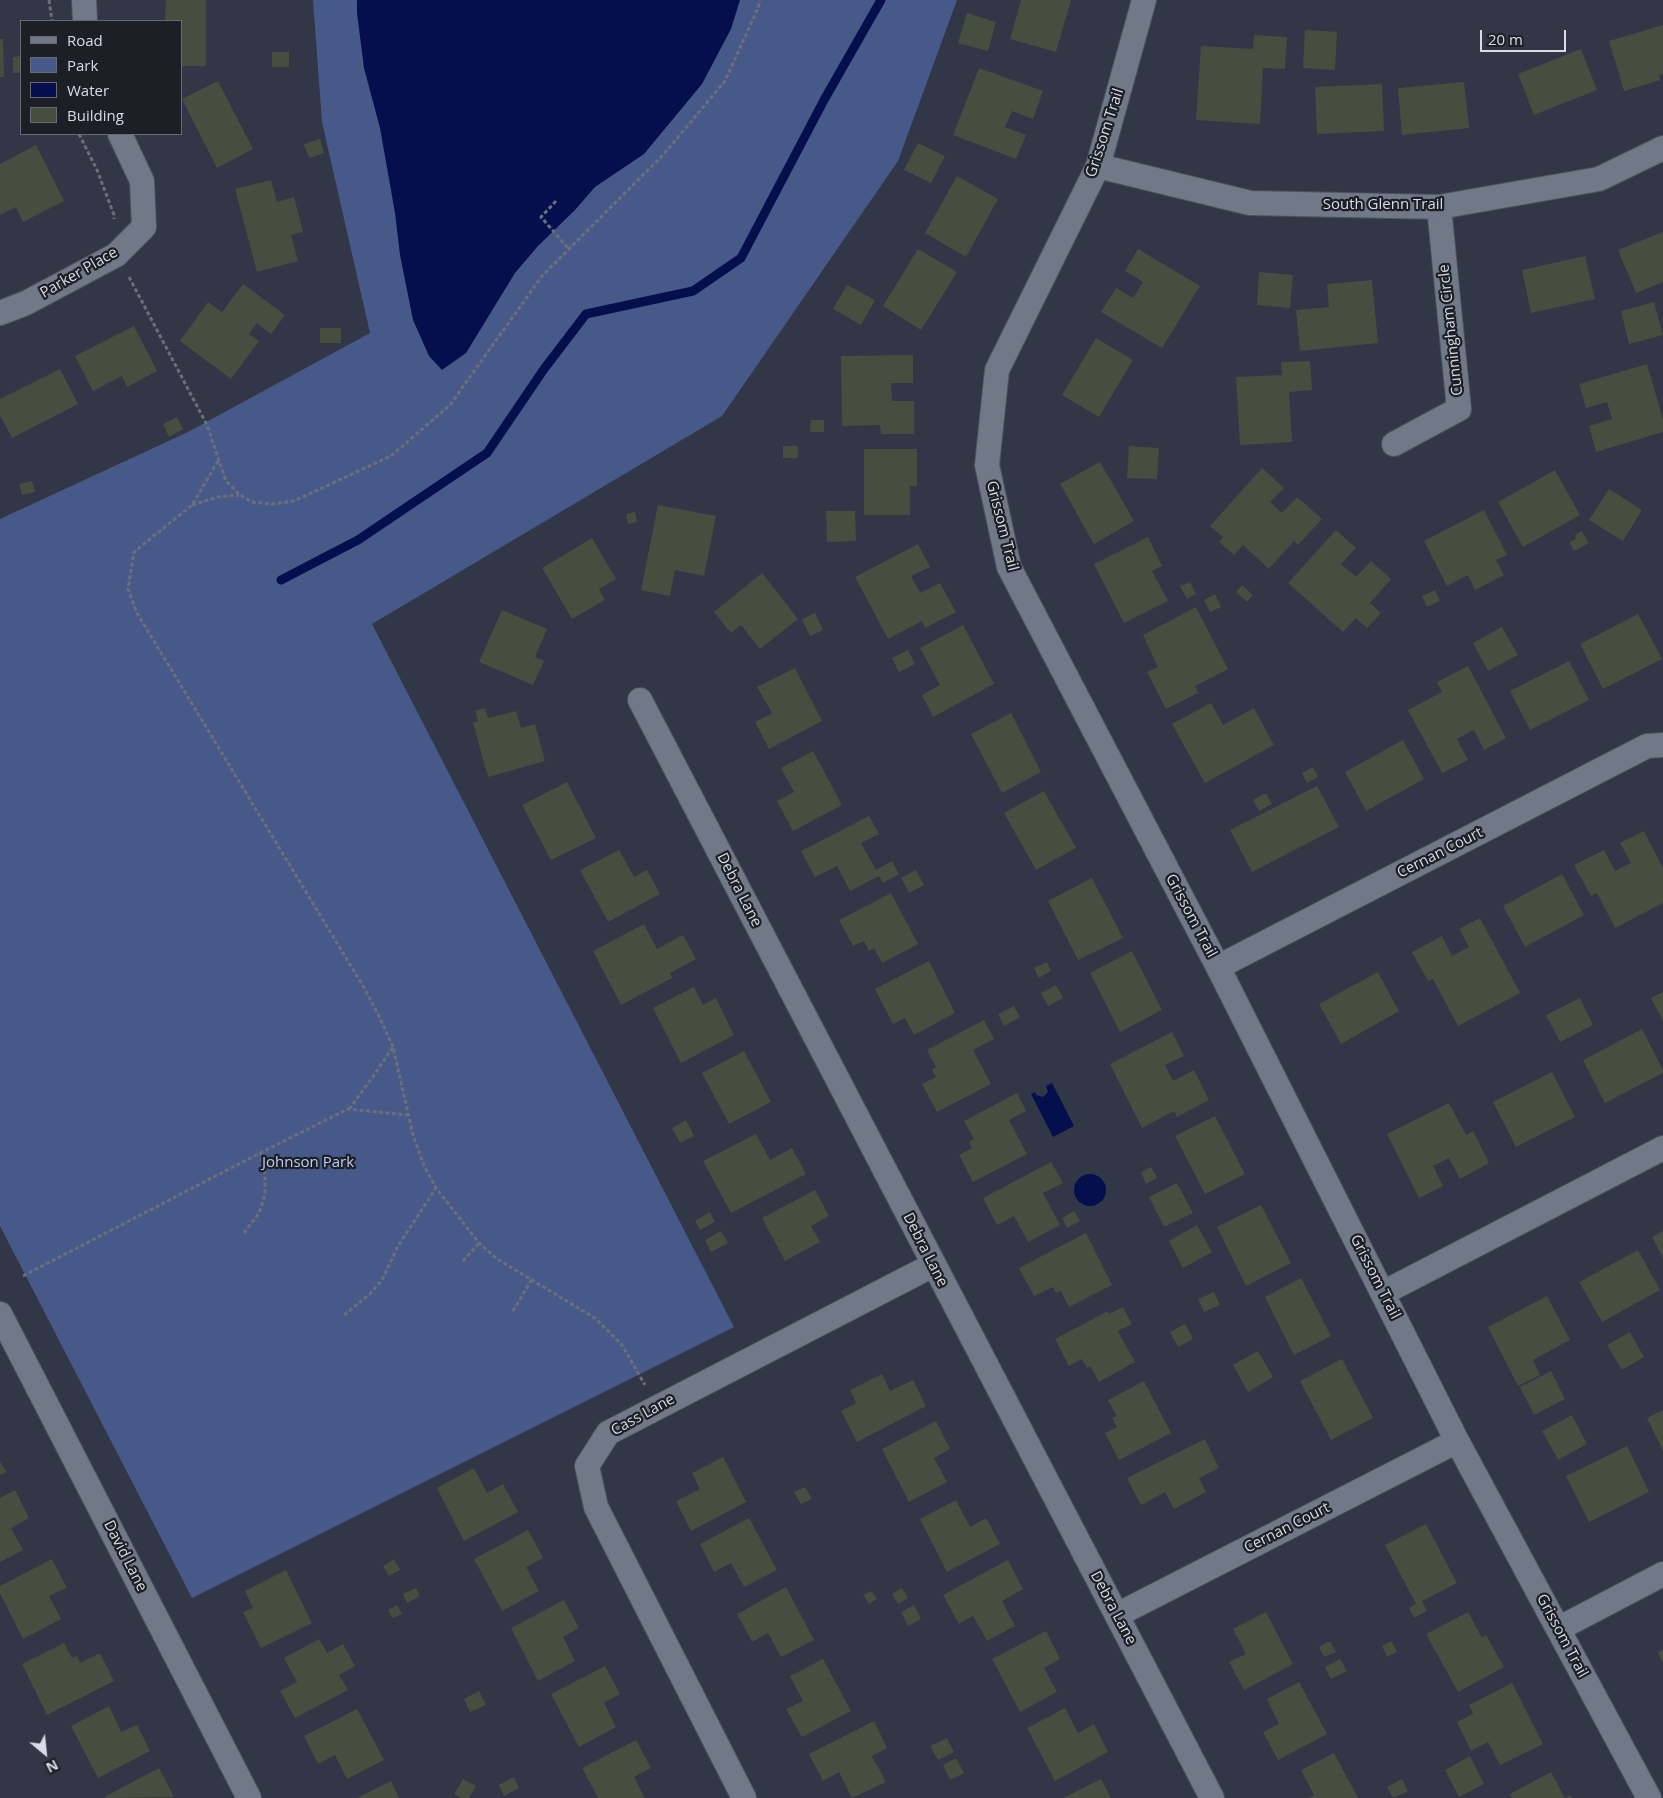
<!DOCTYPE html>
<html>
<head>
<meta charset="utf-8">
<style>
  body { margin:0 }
  #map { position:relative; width:1663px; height:1798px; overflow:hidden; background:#313746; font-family:"Open Sans",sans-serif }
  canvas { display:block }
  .legend { position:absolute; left:20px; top:20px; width:162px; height:115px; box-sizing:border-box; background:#1c1f25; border:1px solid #676b72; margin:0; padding:6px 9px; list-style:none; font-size:15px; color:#d8dce5 }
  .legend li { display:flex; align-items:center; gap:10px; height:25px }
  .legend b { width:25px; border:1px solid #676b72 }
  .north { position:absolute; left:20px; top:1728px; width:50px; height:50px; -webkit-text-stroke:4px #1c1f25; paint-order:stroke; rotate:152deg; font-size:14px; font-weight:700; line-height:20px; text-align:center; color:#d8dce5 }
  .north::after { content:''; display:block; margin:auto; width:18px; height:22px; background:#d8dce5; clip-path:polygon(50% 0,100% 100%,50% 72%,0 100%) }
  .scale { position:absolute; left:1480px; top:30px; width:86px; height:22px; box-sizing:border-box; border:2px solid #d8dce5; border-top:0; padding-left:6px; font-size:15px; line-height:18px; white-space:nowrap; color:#d8dce5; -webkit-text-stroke:4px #1c1f25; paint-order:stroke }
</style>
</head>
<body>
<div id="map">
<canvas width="1663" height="1798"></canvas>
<ul class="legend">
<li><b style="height:6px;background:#717888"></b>Road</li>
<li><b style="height:14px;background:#475988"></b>Park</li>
<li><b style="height:14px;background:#060f4d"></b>Water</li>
<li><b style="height:14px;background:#464e3f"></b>Building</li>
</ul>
<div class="north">N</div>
<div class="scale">20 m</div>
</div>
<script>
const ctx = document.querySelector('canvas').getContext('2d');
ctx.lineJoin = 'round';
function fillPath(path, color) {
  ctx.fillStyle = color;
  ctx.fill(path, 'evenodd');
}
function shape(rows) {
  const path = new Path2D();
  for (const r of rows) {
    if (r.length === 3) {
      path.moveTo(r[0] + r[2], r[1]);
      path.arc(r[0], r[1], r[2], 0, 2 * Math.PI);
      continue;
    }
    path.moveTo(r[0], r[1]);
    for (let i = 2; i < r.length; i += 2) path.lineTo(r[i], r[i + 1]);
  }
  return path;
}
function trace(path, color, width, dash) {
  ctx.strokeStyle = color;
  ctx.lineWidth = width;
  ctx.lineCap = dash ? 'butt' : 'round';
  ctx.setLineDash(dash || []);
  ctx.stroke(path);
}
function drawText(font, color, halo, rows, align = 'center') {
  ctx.font = font + ' "Open Sans",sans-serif';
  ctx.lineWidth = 4.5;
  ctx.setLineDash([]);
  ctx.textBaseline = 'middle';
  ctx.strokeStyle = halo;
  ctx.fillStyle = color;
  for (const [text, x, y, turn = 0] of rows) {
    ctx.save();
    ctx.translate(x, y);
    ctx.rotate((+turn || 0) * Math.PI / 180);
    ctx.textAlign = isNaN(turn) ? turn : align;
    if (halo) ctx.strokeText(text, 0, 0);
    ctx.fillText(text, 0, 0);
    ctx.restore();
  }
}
fillPath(shape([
  [313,0,957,0,898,161,722,416,372,624,734,1327,192,1598,0,1226,0,519,188,432,370,333,322,122]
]), '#475988');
fillPath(shape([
  [357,0,740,0,731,29,702,84,644,154,595,187,575,210,538,246,515,273,466,353,442,370,429,356,413,320,400,255,395,213,380,128,364,68,357,13],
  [1052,1083,1074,1126,1053,1137,1031,1094,1035,1092,1036,1095,1043,1097,1048,1092,1046,1086],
  [1090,1190,16]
]), '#060f4d');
trace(shape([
  [281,580,358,540,487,453,544,369,586,314,693,291,741,258,824,100,881,0]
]), '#060f4d', 9);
fillPath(shape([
  [166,0,206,0,206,66,181,66,181,21,165,21],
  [1021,0,1071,0,1056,52,1010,39],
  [967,13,996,22,988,51,958,43],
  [1663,25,1663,74,1659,75,1660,80,1624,91,1609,41],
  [1305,30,1337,32,1335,70,1303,68],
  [1254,35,1287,37,1285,69,1263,68,1260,124,1196,120,1201,46,1253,49],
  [0,39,3,39,4,77,0,77],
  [1581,49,1597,90,1534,115,1518,74],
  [272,52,289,52,289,67,272,67],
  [21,56,21,73,13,73,13,57],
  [979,68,1043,91,1033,119,1012,111,1005,127,1026,135,1016,159,953,135],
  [218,81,253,149,217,168,182,99],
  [1464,82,1469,128,1402,135,1398,88],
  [1382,84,1384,131,1317,134,1315,87],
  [320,139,324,153,309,158,304,144],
  [918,143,945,156,931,183,904,170],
  [36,145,64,201,23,222,16,207,0,215,0,164],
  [957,176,998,199,966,257,925,233],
  [271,180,277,202,294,197,303,232,291,235,298,261,257,272,235,189],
  [1663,232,1663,282,1636,293,1618,250],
  [918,249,957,272,921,330,883,306],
  [1138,249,1200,286,1162,348,1101,312,1116,288,1133,298,1143,282,1125,271],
  [1585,256,1595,299,1531,313,1522,270],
  [1259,272,1293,275,1290,308,1257,305],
  [1372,280,1378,343,1300,351,1296,310,1329,307,1327,284],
  [243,284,285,315,271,334,257,323,249,334,259,341,231,379,180,341,208,302,222,312],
  [847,285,875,300,861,325,833,309],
  [1654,302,1663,335,1629,344,1621,311],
  [134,326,157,371,127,387,122,376,93,391,75,356],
  [320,328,341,328,341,343,320,343],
  [1096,338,1133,360,1099,417,1062,395],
  [913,355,913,383,891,383,892,401,914,401,914,434,881,434,880,425,842,426,841,356],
  [1310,361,1312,390,1289,392,1292,442,1240,445,1236,377,1282,375,1281,362],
  [1647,364,1663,420,1663,432,1596,452,1589,426,1612,419,1607,402,1586,408,1579,384],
  [60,369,78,404,12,438,0,415,0,399],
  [177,417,183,429,169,437,163,424],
  [811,420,824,420,824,432,810,432],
  [783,446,798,446,798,458,783,458],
  [1129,446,1159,448,1157,479,1127,478],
  [864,449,917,449,917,486,910,486,910,515,864,515],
  [1100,462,1134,521,1094,544,1060,484],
  [1262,468,1284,488,1270,502,1282,513,1297,497,1322,519,1298,545,1294,541,1269,569,1243,545,1234,555,1219,542,1223,537,1210,526],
  [1555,470,1580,515,1523,547,1498,502],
  [32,481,35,492,22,495,19,484],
  [1609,489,1642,510,1623,541,1589,520],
  [658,505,716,516,704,576,675,570,670,596,641,590],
  [1484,510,1507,555,1496,560,1504,575,1475,590,1468,575,1447,586,1424,541],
  [826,511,855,511,856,541,827,542],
  [635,512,637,522,628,524,626,514],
  [1336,530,1356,548,1341,564,1356,577,1371,561,1391,579,1370,603,1381,613,1367,628,1356,618,1343,632,1288,583],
  [1582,531,1589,543,1574,551,1569,542,1576,539,1575,535],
  [1148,537,1162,566,1152,571,1168,601,1124,623,1094,564],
  [592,538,616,579,599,589,605,600,572,619,542,568],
  [918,544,930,567,911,576,920,593,940,583,956,612,925,628,922,621,888,639,855,577],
  [762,573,798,619,760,649,741,625,731,633,714,612],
  [1190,582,1196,594,1187,599,1180,586],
  [1242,585,1253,595,1247,602,1236,592],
  [1435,590,1440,601,1427,607,1422,596],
  [1215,594,1221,607,1210,612,1204,600],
  [1196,607,1228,669,1195,686,1198,693,1166,709,1147,672,1158,667,1143,635],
  [502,610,547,629,535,657,544,661,533,685,479,662],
  [815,613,823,630,810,636,802,619],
  [1638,614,1662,659,1603,689,1580,644],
  [963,625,994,684,933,717,922,695,940,685,920,648],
  [1502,627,1518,655,1488,671,1473,643],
  [908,650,915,664,899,672,892,658],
  [1569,661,1589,700,1530,730,1510,691],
  [1468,666,1506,738,1484,750,1474,730,1457,739,1468,760,1442,773,1408,710,1442,692,1437,682],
  [795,668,822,721,769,749,755,722,772,713,757,687],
  [1211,703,1223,725,1254,708,1274,745,1205,783,1172,724],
  [485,708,488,718,516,711,521,728,535,724,545,761,488,777,473,723,478,721,475,711],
  [1011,713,1041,772,1002,793,971,734],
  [1403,740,1424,779,1366,811,1345,772],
  [813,751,842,805,793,831,777,801,794,792,781,768],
  [1313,767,1318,777,1307,783,1302,773],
  [567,782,596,838,551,860,522,805],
  [1317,786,1339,827,1252,872,1230,830],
  [1044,791,1076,848,1036,870,1004,813],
  [1266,793,1272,804,1259,811,1253,800],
  [869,816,879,834,861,843,876,870,892,861,899,874,883,883,879,876,850,891,837,866,815,877,801,851],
  [1644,831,1663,868,1663,903,1615,928,1597,893,1591,896,1574,865,1604,850,1615,871,1631,863,1620,843],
  [619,850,634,877,647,870,660,894,608,922,580,870],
  [916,870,924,885,909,893,901,878],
  [1562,874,1584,915,1525,947,1503,906],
  [1092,878,1123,938,1078,960,1048,901],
  [891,893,918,944,882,963,874,948,869,951,864,941,853,946,839,920],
  [1480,918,1520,993,1458,1026,1433,979,1428,981,1412,952,1442,936,1452,956,1469,947,1459,929],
  [644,924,657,949,683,935,696,959,670,973,672,978,621,1005,593,951],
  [1132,951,1162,1010,1120,1032,1090,973],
  [929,961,955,1013,914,1035,905,1018,893,1024,875,989],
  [1047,962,1051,971,1039,978,1034,968],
  [1378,972,1399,1011,1341,1044,1319,1004],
  [1056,985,1063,998,1048,1006,1041,993],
  [694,987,703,1005,716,998,734,1035,681,1063,653,1008],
  [1663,992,1663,1021,1651,998],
  [1580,998,1593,1025,1560,1042,1546,1015],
  [1014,1006,1020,1017,1004,1026,998,1014],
  [984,1020,994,1039,973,1050,991,1084,937,1112,922,1084,936,1077,932,1070,936,1067,927,1050],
  [1642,1029,1663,1070,1663,1073,1605,1103,1583,1060],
  [1172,1032,1184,1056,1165,1065,1173,1081,1194,1070,1209,1100,1177,1117,1174,1111,1142,1128,1110,1064],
  [744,1051,771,1102,729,1124,702,1073],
  [1552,1072,1575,1117,1516,1147,1493,1102],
  [1017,1093,1026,1111,1009,1120,1027,1154,973,1182,959,1155,972,1148,969,1142,974,1139,964,1121],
  [1449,1103,1466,1135,1473,1131,1489,1163,1460,1179,1449,1158,1433,1166,1443,1186,1419,1198,1387,1134],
  [1215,1116,1245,1174,1205,1194,1175,1136],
  [686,1120,694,1136,680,1143,672,1128],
  [756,1134,770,1160,792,1148,806,1174,731,1213,703,1161],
  [1051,1162,1063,1183,1043,1193,1060,1225,1028,1242,1014,1216,997,1225,983,1198],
  [1151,1167,1157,1178,1146,1184,1141,1172],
  [1177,1183,1193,1213,1164,1227,1149,1197],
  [815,1190,829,1216,811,1226,820,1242,785,1261,762,1218],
  [1261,1205,1291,1263,1246,1286,1217,1227],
  [1074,1211,1080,1221,1067,1228,1062,1218],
  [710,1212,715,1222,700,1230,695,1221],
  [1197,1225,1212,1252,1183,1268,1169,1241],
  [721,1231,728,1243,711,1252,705,1240],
  [1663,1231,1663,1258,1652,1237],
  [1086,1233,1112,1285,1069,1307,1061,1291,1056,1293,1053,1287,1034,1296,1019,1268],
  [1638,1250,1660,1290,1602,1322,1579,1282],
  [1301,1278,1331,1336,1294,1355,1265,1297],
  [1214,1292,1220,1305,1204,1312,1198,1299],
  [1547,1296,1570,1340,1533,1360,1540,1375,1518,1386,1488,1327],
  [1123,1307,1132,1324,1118,1331,1135,1362,1099,1382,1090,1366,1087,1368,1082,1359,1069,1366,1055,1339,1108,1311,1109,1314],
  [1185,1324,1193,1339,1178,1347,1170,1332],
  [1630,1332,1644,1357,1622,1370,1607,1345],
  [1258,1351,1273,1377,1248,1392,1233,1365],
  [1342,1359,1373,1418,1331,1440,1300,1381],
  [1551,1371,1565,1399,1534,1415,1520,1387],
  [882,1374,890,1391,913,1380,926,1406,857,1442,841,1411,856,1403,850,1390],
  [1144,1381,1171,1433,1119,1460,1105,1433,1117,1427,1112,1418,1117,1416,1108,1400],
  [1663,1410,1663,1451,1647,1418],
  [1572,1415,1587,1444,1558,1460,1542,1431],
  [936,1421,950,1449,934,1458,947,1482,909,1502,882,1449],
  [1205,1439,1219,1468,1199,1478,1206,1492,1174,1509,1165,1492,1141,1505,1127,1478],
  [1627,1446,1649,1492,1589,1522,1566,1476],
  [723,1457,746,1502,691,1531,676,1501,700,1489,692,1473],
  [0,1461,6,1472,0,1475],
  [474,1468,487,1493,503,1484,518,1512,464,1541,437,1488],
  [805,1487,812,1499,801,1504,794,1492],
  [15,1490,29,1518,11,1528,23,1550,0,1562,0,1498],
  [956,1500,970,1527,986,1518,1000,1544,947,1572,920,1519],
  [749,1518,777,1570,744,1587,731,1563,714,1572,700,1544],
  [1426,1524,1457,1583,1422,1601,1427,1611,1414,1618,1409,1608,1416,1604,1385,1545],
  [528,1530,543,1558,526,1567,539,1591,502,1611,474,1559],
  [52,1559,67,1588,49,1596,61,1619,23,1639,0,1593,0,1586],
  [394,1559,400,1570,389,1576,383,1566],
  [1008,1560,1023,1589,1002,1601,1015,1626,987,1641,973,1616,959,1624,943,1595],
  [286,1570,312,1623,261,1648,243,1612,253,1608,245,1591],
  [786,1587,814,1640,781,1657,768,1633,752,1642,737,1614],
  [416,1588,420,1596,407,1603,403,1594],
  [902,1588,908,1598,898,1604,892,1594],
  [872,1591,877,1599,869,1604,863,1595],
  [564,1600,579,1628,563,1637,575,1661,538,1681,511,1628],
  [397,1605,402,1614,393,1618,388,1610],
  [914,1605,921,1619,908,1626,901,1612],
  [1266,1612,1293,1664,1244,1690,1229,1662,1246,1654,1233,1629],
  [1468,1612,1482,1638,1486,1635,1504,1667,1458,1692,1426,1634],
  [1046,1631,1060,1659,1044,1668,1057,1692,1020,1712,992,1659],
  [319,1639,327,1653,343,1644,355,1666,339,1675,348,1690,295,1718,280,1691,297,1682,284,1658],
  [1330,1641,1336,1652,1324,1657,1319,1647],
  [1391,1641,1397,1652,1387,1657,1382,1646],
  [64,1643,72,1658,77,1656,80,1663,100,1653,114,1681,47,1715,22,1664],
  [1663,1650,1663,1663,1658,1652],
  [823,1659,851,1711,802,1737,786,1709,803,1701,790,1676],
  [1340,1659,1347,1671,1331,1679,1325,1667],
  [605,1666,620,1694,604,1703,616,1727,579,1747,551,1694],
  [1299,1682,1327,1734,1278,1760,1263,1732,1279,1724,1267,1699],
  [1512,1683,1543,1744,1500,1765,1488,1742,1471,1751,1457,1722,1473,1714,1469,1705],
  [479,1691,486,1705,470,1712,464,1699],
  [109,1706,121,1732,137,1725,150,1751,98,1778,71,1726],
  [1065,1708,1078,1733,1094,1724,1108,1752,1055,1781,1027,1728],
  [357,1709,384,1760,347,1779,335,1755,318,1764,304,1736],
  [874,1721,887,1748,872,1756,886,1782,852,1798,839,1772,823,1781,809,1754],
  [947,1738,954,1752,938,1760,930,1746],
  [636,1740,651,1768,634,1777,645,1798,598,1798,582,1768],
  [1334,1753,1358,1798,1308,1798,1314,1795,1301,1770],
  [1470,1756,1484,1784,1459,1797,1445,1770],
  [956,1758,964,1773,950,1780,943,1765],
  [159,1768,174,1797,106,1798,106,1796],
  [1551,1772,1565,1798,1570,1795,1572,1798,1512,1798,1510,1794],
  [514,1777,519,1788,504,1796,499,1785],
  [463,1779,476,1786,469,1798,461,1798,454,1794],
  [1101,1779,1111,1798,1063,1798],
  [1402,1779,1408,1791,1393,1798,1387,1787],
  [391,1781,399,1798,357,1798]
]), '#464e3f');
const street = shape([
  [84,0,85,21],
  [1144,0,1098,166,997,370,987,465,1009,567,1218,967,1457,1441,1649,1798],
  [1098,166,1250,203,1439,207,1599,179,1663,148],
  [0,313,26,303,116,255,144,227,142,181,120,134],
  [1394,444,1459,409,1439,207],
  [640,700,1212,1798],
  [1218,967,1647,746,1663,745],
  [1383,1293,1663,1148],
  [0,1314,249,1798],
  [1117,1615,1457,1441],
  [1558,1629,1663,1574],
  [744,1798,596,1507,587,1466,608,1433,933,1265]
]);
trace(street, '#4e5360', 26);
trace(shape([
  [49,0,52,21],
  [79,134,97,170,114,215,114,219],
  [556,201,541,217,569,249],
  [129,277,207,425,226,481,240,495,252,502,272,504,294,501,391,456,450,405,542,276,663,155,725,81,758,8,760,0],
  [218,461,192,505,134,552,128,589,137,613,363,986,379,1016,393,1047,413,1135,424,1166,436,1188,479,1243,497,1259,595,1318,622,1345,645,1385],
  [192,505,218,497,239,495],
  [349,1109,372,1078,393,1047],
  [244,1233,259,1213,265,1195,265,1175,260,1153],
  [463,1261,479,1243],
  [23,1276,260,1153,348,1109,408,1115],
  [513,1311,532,1279],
  [344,1315,370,1294,382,1280,398,1246,436,1188]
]), '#6a6f7c', 3, [4, 2.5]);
trace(street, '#717888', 24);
drawText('15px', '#d8dce5', '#1c1f25', [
  ["Grissom Trail",1105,133,-72],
  ["South Glenn Trail",1383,205],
  ["Parker Place",79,273,-30],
  ["Cunningham Circle",1451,330,-96],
  ["Grissom Trail",1002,526,76],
  ["Cernan Court",1440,853,-27],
  ["Debra Lane",739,890,63],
  ["Grissom Trail",1191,916,62],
  ["Debra Lane",925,1250,63],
  ["Grissom Trail",1375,1277,63],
  ["Cass Lane",643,1415,-29],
  ["Cernan Court",1287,1528,-27],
  ["David Lane",125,1556,63],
  ["Debra Lane",1113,1608,62],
  ["Grissom Trail",1562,1636,62]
]);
drawText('15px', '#becef4', '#1c1f25', [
  ["Johnson Park",308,1163]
]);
</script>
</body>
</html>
